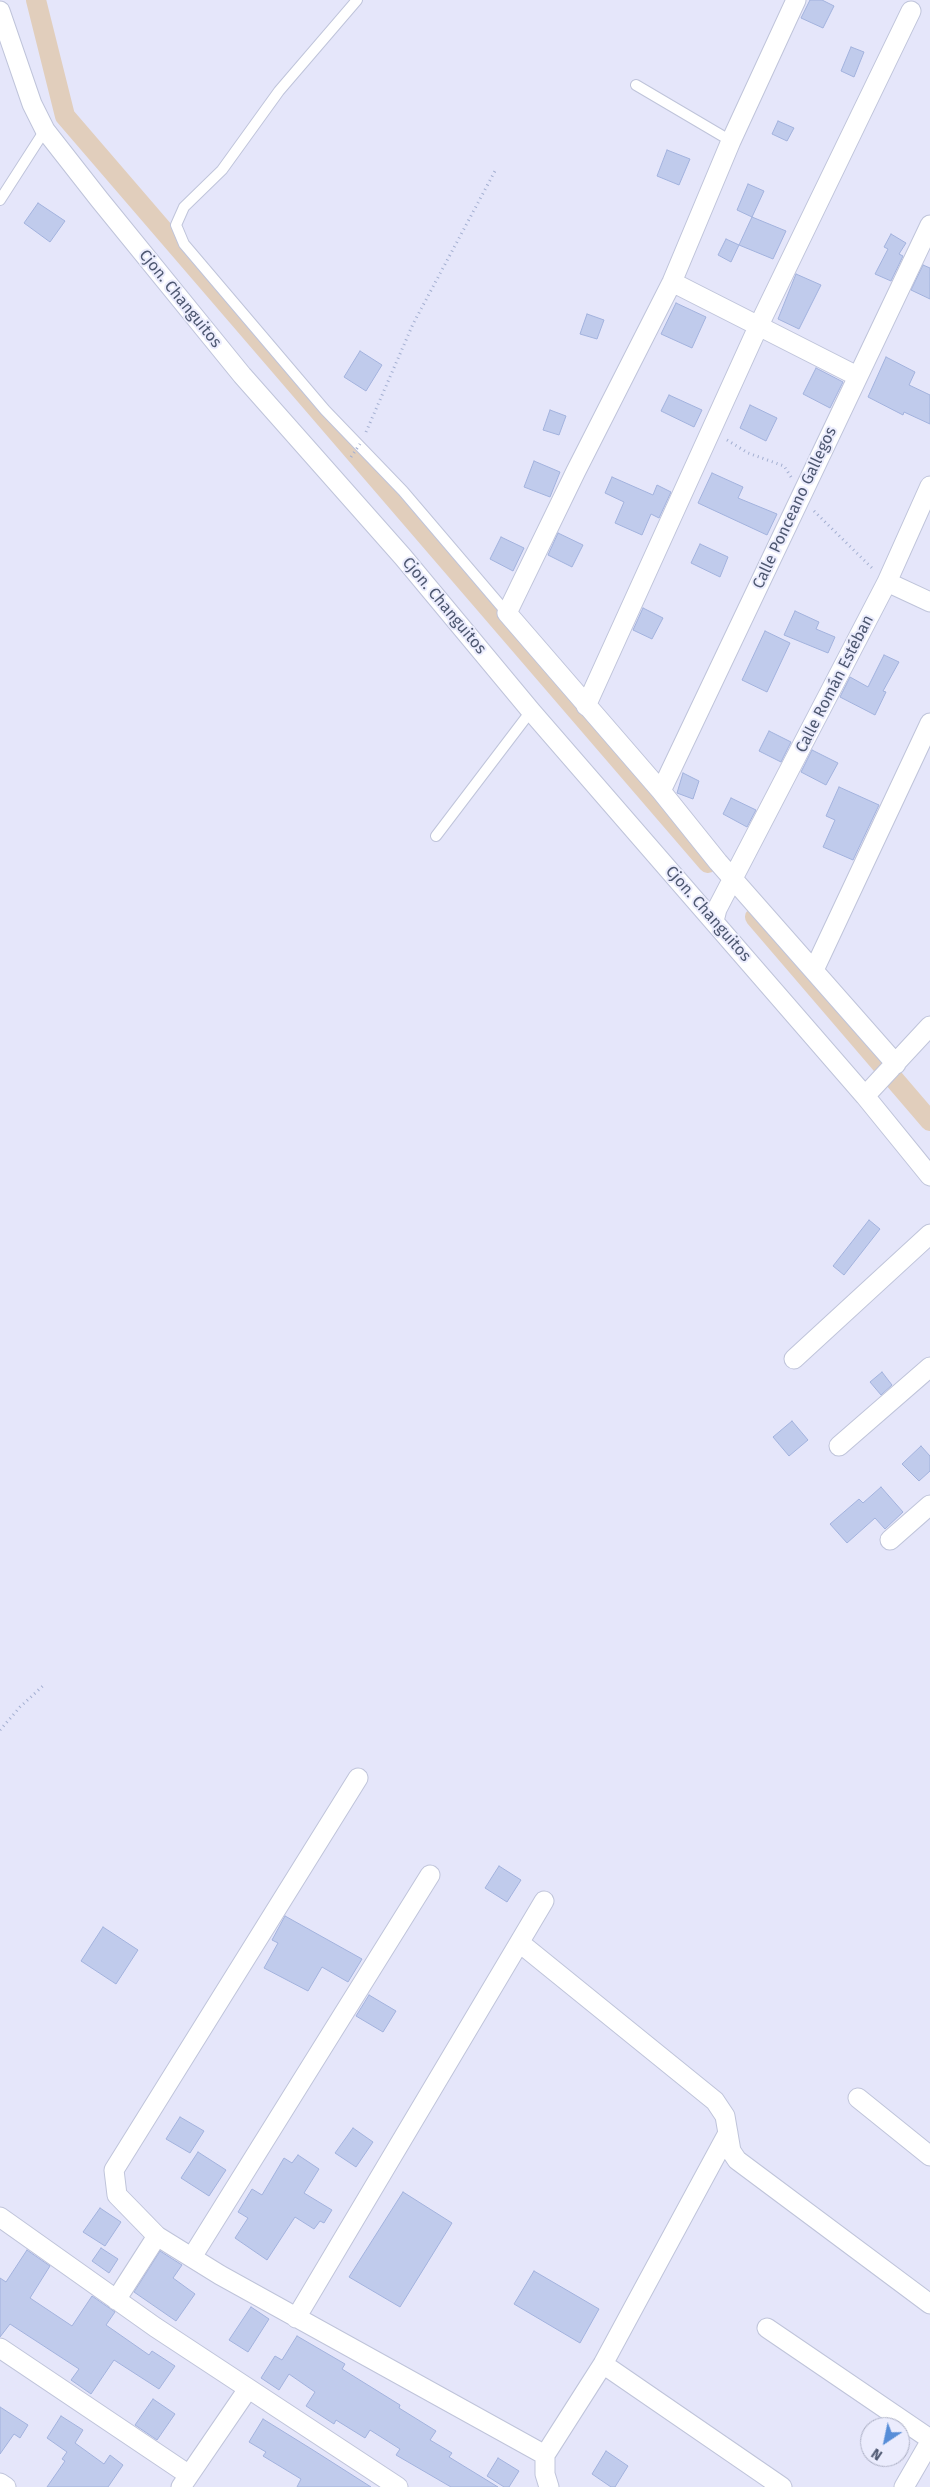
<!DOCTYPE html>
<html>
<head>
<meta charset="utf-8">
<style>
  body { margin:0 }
  #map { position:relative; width:930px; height:2487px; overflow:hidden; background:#e5e6fa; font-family:"Fira Sans",sans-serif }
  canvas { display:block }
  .north { position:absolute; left:860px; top:2417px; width:50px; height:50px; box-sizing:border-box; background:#ebecfd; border:1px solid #acb0c5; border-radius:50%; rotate:214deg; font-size:14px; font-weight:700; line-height:20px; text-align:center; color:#4d5770 }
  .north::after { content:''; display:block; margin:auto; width:18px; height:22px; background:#568dd8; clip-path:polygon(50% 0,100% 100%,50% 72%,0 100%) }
</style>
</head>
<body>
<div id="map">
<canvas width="930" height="2487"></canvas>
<div class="north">N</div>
</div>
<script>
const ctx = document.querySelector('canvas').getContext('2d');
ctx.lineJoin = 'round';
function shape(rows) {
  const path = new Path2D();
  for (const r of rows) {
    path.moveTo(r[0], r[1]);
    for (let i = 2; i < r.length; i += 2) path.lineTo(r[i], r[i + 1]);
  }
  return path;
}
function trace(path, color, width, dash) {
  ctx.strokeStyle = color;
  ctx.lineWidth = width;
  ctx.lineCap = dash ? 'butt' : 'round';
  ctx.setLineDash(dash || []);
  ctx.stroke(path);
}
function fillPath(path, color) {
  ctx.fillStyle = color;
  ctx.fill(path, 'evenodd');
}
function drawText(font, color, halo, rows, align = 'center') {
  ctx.font = font + ' "Fira Sans",sans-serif';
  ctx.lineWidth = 4;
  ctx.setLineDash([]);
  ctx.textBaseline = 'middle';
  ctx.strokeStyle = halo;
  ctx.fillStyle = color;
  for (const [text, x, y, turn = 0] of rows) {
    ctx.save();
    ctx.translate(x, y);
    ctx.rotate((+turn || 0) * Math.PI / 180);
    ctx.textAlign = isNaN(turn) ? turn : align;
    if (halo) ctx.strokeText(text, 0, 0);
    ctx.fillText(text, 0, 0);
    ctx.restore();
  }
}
trace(shape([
  [36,0,65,116,708,863],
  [755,917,930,1121]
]), '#e1cebc', 20);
const building = shape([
  [810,0,822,0,834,6,823,28,801,18,810,0],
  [851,47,864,52,854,77,841,71,851,47],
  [778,121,794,128,787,141,772,134,778,121],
  [667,150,690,159,679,185,657,176,667,150],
  [748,184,764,191,752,217,737,210,748,184],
  [38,203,65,221,50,242,24,223,38,203],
  [752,217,786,231,773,259,739,245,752,217],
  [891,234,906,243,899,254,903,256,891,281,875,274,888,249,884,247,891,234],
  [726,239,739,245,731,262,718,255,726,239],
  [923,265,930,268,930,299,911,290,923,265],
  [796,274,821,285,799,329,778,319,796,274],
  [676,303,706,317,692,348,661,334,676,303],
  [587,314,604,320,597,339,580,334,587,314],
  [360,351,382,365,366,391,344,377,360,351],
  [886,357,915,372,909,385,930,395,930,424,904,412,903,415,868,397,886,357],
  [816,368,843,382,830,408,803,394,816,368],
  [669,395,702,410,694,427,661,411,669,395],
  [750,405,777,418,766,441,740,428,750,405],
  [550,410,566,416,559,435,543,430,550,410],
  [534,461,560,472,550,497,524,487,534,461],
  [712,473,743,487,738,498,777,514,767,535,698,503,712,473],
  [612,477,653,495,657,485,671,492,659,518,651,514,642,535,615,523,624,502,605,493,612,477],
  [558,533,583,545,572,567,548,555,558,533],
  [501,537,524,548,513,571,490,559,501,537],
  [700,544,728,557,720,577,691,563,700,544],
  [643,608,663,618,652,639,633,630,643,608],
  [795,611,819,622,816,629,835,637,828,653,784,635,795,611],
  [765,631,790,643,767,692,742,680,765,631],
  [884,655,899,662,883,691,886,692,875,715,840,697,850,677,868,687,884,655],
  [769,731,791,742,781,762,759,751,769,731],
  [812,750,838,763,826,785,801,772,812,750],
  [683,773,699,781,693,799,677,793,683,773],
  [839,787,879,805,853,860,823,847,835,820,826,816,839,787],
  [731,798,756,810,747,827,723,814,731,798],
  [869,1220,880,1229,844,1275,833,1266,869,1220],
  [882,1372,892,1385,881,1395,870,1382,882,1372],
  [792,1421,808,1440,789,1456,773,1437,792,1421],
  [921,1446,930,1456,930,1471,919,1481,902,1464,921,1446],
  [881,1487,903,1512,885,1529,875,1518,847,1543,830,1524,859,1499,863,1503,881,1487],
  [499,1866,521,1880,507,1902,485,1888,499,1866],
  [285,1916,362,1959,348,1982,322,1967,308,1991,264,1968,278,1943,272,1940,285,1916],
  [103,1927,138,1950,116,1984,81,1961,103,1927],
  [369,1995,396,2011,383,2032,356,2016,369,1995],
  [180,2117,204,2131,190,2153,166,2139,180,2117],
  [353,2128,373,2142,356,2167,335,2153,353,2128],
  [198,2152,226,2170,209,2196,181,2178,198,2152],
  [298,2155,319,2169,304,2193,332,2210,324,2223,320,2221,314,2229,295,2217,267,2260,235,2238,248,2218,238,2212,252,2189,262,2195,284,2158,292,2163,298,2155],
  [403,2192,452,2223,400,2307,349,2277,403,2192],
  [100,2208,121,2222,105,2246,83,2232,100,2208],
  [101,2248,118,2259,109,2273,92,2261,101,2248],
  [27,2250,50,2266,30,2298,72,2326,92,2296,115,2312,106,2325,149,2355,152,2351,175,2366,159,2389,114,2360,91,2394,71,2380,79,2369,10,2324,0,2337,0,2278,6,2282,27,2250],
  [160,2251,182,2265,173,2278,195,2294,176,2321,134,2292,160,2251],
  [534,2271,599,2309,580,2343,514,2304,534,2271],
  [251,2307,269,2319,248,2352,229,2340,251,2307],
  [297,2336,345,2364,342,2369,400,2405,399,2408,436,2431,430,2440,452,2453,449,2457,498,2487,451,2487,396,2455,400,2449,370,2430,365,2438,336,2420,334,2424,306,2406,315,2392,289,2374,279,2390,261,2378,275,2356,282,2360,297,2336],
  [153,2399,175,2414,157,2440,135,2425,153,2399],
  [0,2407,28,2425,20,2438,14,2434,0,2454,0,2407],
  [61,2416,83,2430,75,2443,104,2464,110,2455,123,2465,108,2487,47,2487,65,2461,62,2459,67,2452,47,2438,61,2416],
  [263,2419,313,2450,371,2487,297,2487,301,2479,263,2456,266,2452,249,2442,263,2419],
  [606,2451,628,2466,615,2487,611,2487,592,2474,606,2451],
  [498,2458,519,2471,509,2487,504,2487,487,2476,498,2458]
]);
fillPath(building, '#c0cbec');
trace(building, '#a2b2dd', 1);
const service = shape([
  [357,0,279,91,222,170,184,207,176,225,184,244,325,410,403,491,507,613],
  [636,85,731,141],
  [0,200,45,130],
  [436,836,531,711]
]);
const minor = shape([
  [796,0,731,141,672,282,576,471,507,613,661,791,718,862,896,1064],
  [0,11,32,104,45,130,99,199,242,375,403,557,531,711,865,1096,930,1176],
  [672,282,857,376],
  [887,582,930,602],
  [586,706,758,327,911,11],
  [661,791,930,225],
  [714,921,717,909,887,582,930,486],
  [814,970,930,723],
  [865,1096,930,1026],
  [794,1359,930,1234],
  [839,1446,930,1367],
  [890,1540,930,1505],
  [358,1778,114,2170,117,2195,157,2236,220,2275,545,2455,545,2474,549,2487],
  [520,1943,715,2101,725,2116,731,2151,737,2160,930,2304],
  [858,2098,930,2156],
  [0,2217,155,2327,398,2487],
  [192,2257,430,1875],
  [116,2300,157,2236],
  [296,2318,544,1901],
  [767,2328,930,2439],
  [0,2348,189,2475],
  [603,2364,782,2487],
  [545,2455,603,2364,728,2133],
  [0,2483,6,2487],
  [181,2487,248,2389],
  [904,2487,930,2442]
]);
trace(service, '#bfc4da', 12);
trace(minor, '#bfc4da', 21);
trace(shape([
  [366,432,413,324,495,171],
  [727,440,748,453,784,466,791,477],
  [814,511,874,570],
  [0,1730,20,1707,45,1684]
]), '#a3afd1', 3, [1, 4]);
trace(service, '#fff', 10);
trace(minor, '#fff', 19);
trace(shape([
  [351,457,360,444]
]), '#a3afd1', 3, [1, 4]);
drawText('16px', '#4d5770', '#ebecfd', [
  ["Cjon. Changuitos",180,299,51],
  ["Calle Ponceano Gallegos",795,508,-65],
  ["Cjon. Changuitos",444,606,50],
  ["Calle Román Estéban",835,684,-63],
  ["Cjon. Changuitos",708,914,49]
]);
</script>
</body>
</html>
